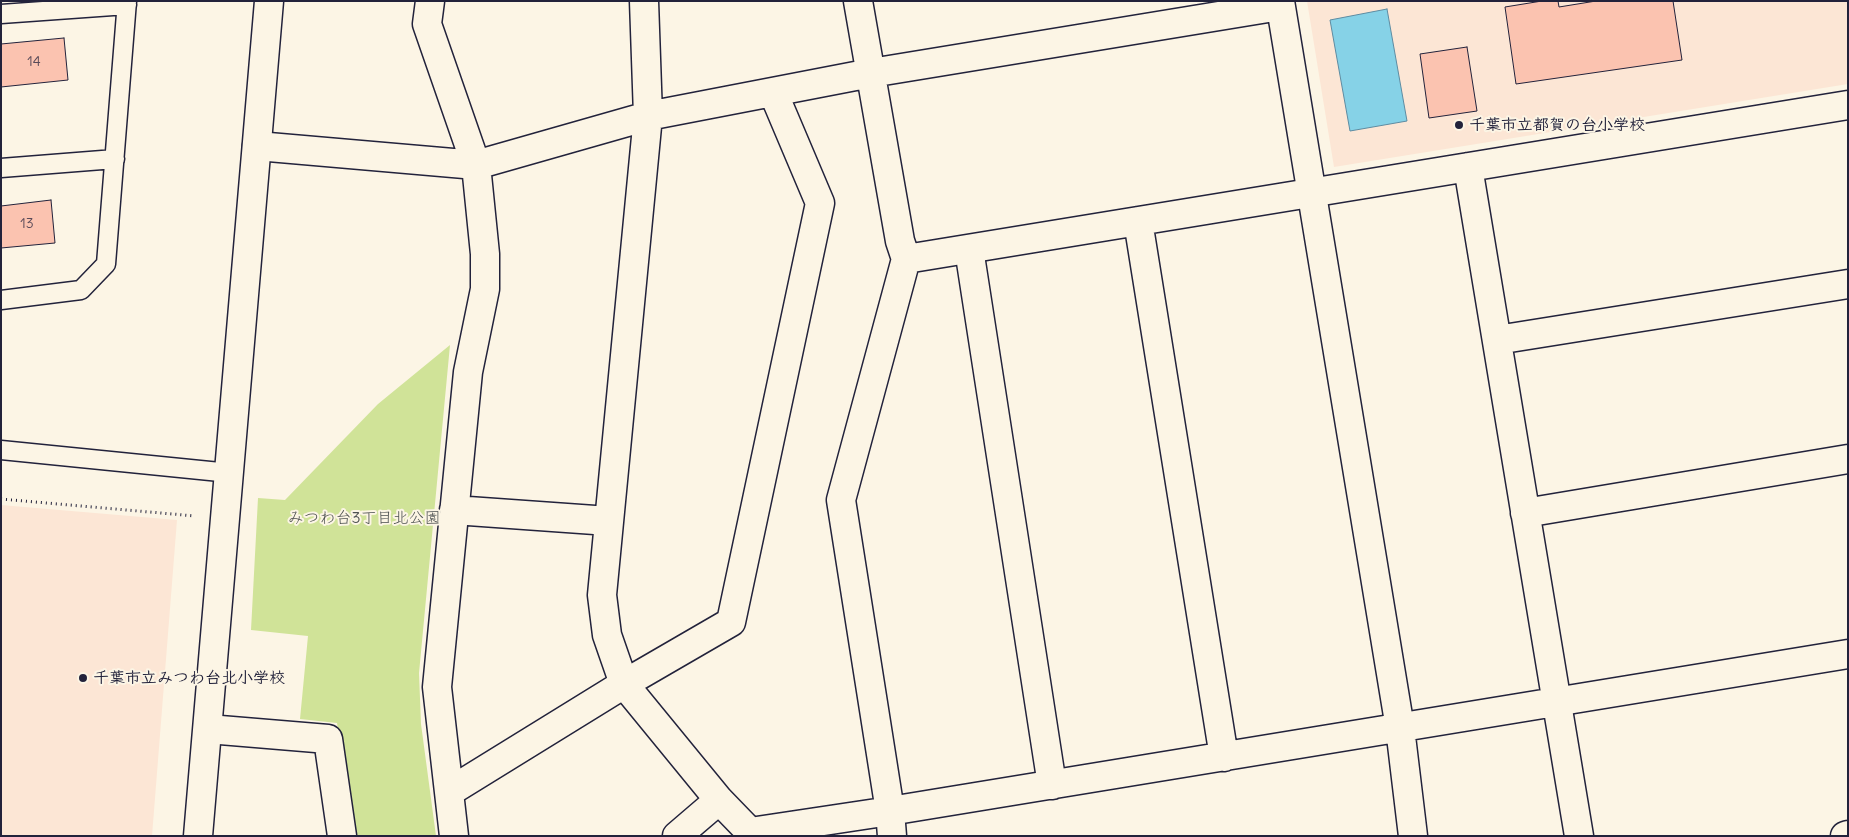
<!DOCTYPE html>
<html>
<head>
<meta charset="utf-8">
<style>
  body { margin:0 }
  #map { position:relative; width:1849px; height:837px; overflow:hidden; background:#fcf5e5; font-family:Delius,sans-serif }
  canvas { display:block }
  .frame { position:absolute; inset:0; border:2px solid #22223b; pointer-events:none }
</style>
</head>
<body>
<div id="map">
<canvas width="1849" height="837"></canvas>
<div class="frame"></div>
</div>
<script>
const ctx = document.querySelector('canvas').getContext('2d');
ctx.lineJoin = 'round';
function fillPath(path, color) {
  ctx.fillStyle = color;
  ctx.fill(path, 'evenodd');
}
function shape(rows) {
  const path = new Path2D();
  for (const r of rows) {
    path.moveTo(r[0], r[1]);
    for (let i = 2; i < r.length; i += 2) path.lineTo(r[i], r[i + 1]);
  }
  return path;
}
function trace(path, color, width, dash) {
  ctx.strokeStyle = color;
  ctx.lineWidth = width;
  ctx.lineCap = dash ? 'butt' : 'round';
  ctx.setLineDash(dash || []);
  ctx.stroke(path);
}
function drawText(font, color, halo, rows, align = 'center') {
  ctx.font = font + ' Delius,"Klee One",sans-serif';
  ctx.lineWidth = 4;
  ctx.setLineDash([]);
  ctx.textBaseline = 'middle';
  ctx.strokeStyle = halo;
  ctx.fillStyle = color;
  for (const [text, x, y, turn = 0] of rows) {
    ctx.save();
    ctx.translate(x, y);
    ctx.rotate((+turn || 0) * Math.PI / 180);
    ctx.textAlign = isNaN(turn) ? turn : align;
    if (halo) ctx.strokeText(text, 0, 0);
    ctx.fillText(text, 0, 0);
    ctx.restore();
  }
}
fillPath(shape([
  [1307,1,1848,1,1848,84,1334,167],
  [1,505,177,520,152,836,1,836]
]), '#fce6d5');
fillPath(shape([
  [450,345,419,673,421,724,436,836,354,836,337,723,300,719,308,636,251,630,258,498,285,500,378,404]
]), '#d0e398');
const water = shape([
  [1387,9,1407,121,1350,131,1330,20,1387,9]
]);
fillPath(water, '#86d2e7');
trace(water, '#5e8ca2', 1);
const building = shape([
  [1542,1,1558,1,1559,7,1596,1,1673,1,1682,60,1516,84,1505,7,1542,1],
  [64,38,68,80,1,87,1,44,64,38],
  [1467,47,1477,111,1429,118,1420,54,1467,47],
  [51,200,55,243,1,248,1,206,51,200]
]);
fillPath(building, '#fbc3b0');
trace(building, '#22223b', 1);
const service = shape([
  [1,14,127,5],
  [1,168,115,159],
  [1,300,81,290,106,264,127,1],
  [1,450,230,473]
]);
const minor = shape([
  [430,1,427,24,476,165,485,254,485,289,468,372,437,687,454,836],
  [644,1,648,116,602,595,607,635,624,684,719,800,750,832,890,811,1848,654],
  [858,1,900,241,906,259,841,500,890,811,892,836],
  [1280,1,1400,728,1413,836],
  [257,146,476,165,648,116,871,73,1280,6],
  [1468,167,1579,836],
  [1138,221,1224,757],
  [969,249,1052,785],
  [906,259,1848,105],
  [1497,340,1848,284],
  [454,510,609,521],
  [1525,513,1848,459],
  [208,729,328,739,342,836],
  [449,792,624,684,731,622,820,203,773,92],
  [677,836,719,800],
  [1845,836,1848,835]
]);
const tertiary = shape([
  [198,836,269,1]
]);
trace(service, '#22223b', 21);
trace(minor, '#22223b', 31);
trace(tertiary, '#22223b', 31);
trace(shape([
  [1,499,195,516]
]), '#22223b', 3, [1, 4]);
trace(service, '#fcf5e5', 18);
trace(minor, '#fcf5e5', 28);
trace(tertiary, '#fcf5e5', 28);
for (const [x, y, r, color] of [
  [1459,125,5,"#22223b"],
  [83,678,5,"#22223b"]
]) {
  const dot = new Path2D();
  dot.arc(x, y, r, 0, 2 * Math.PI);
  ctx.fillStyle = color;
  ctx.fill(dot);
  trace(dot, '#fcf5e5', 2);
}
drawText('14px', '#584a58', null, [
  ["14",34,62],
  ["13",27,224]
]);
drawText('bold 16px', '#22223b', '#fcf5e5', [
  ["千葉市立都賀の台小学校",1469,125],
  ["千葉市立みつわ台北小学校",93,678]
], 'left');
drawText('16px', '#4e5252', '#fcf5e5', [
  ["みつわ台3丁目北公園",364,518]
]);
</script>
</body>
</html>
